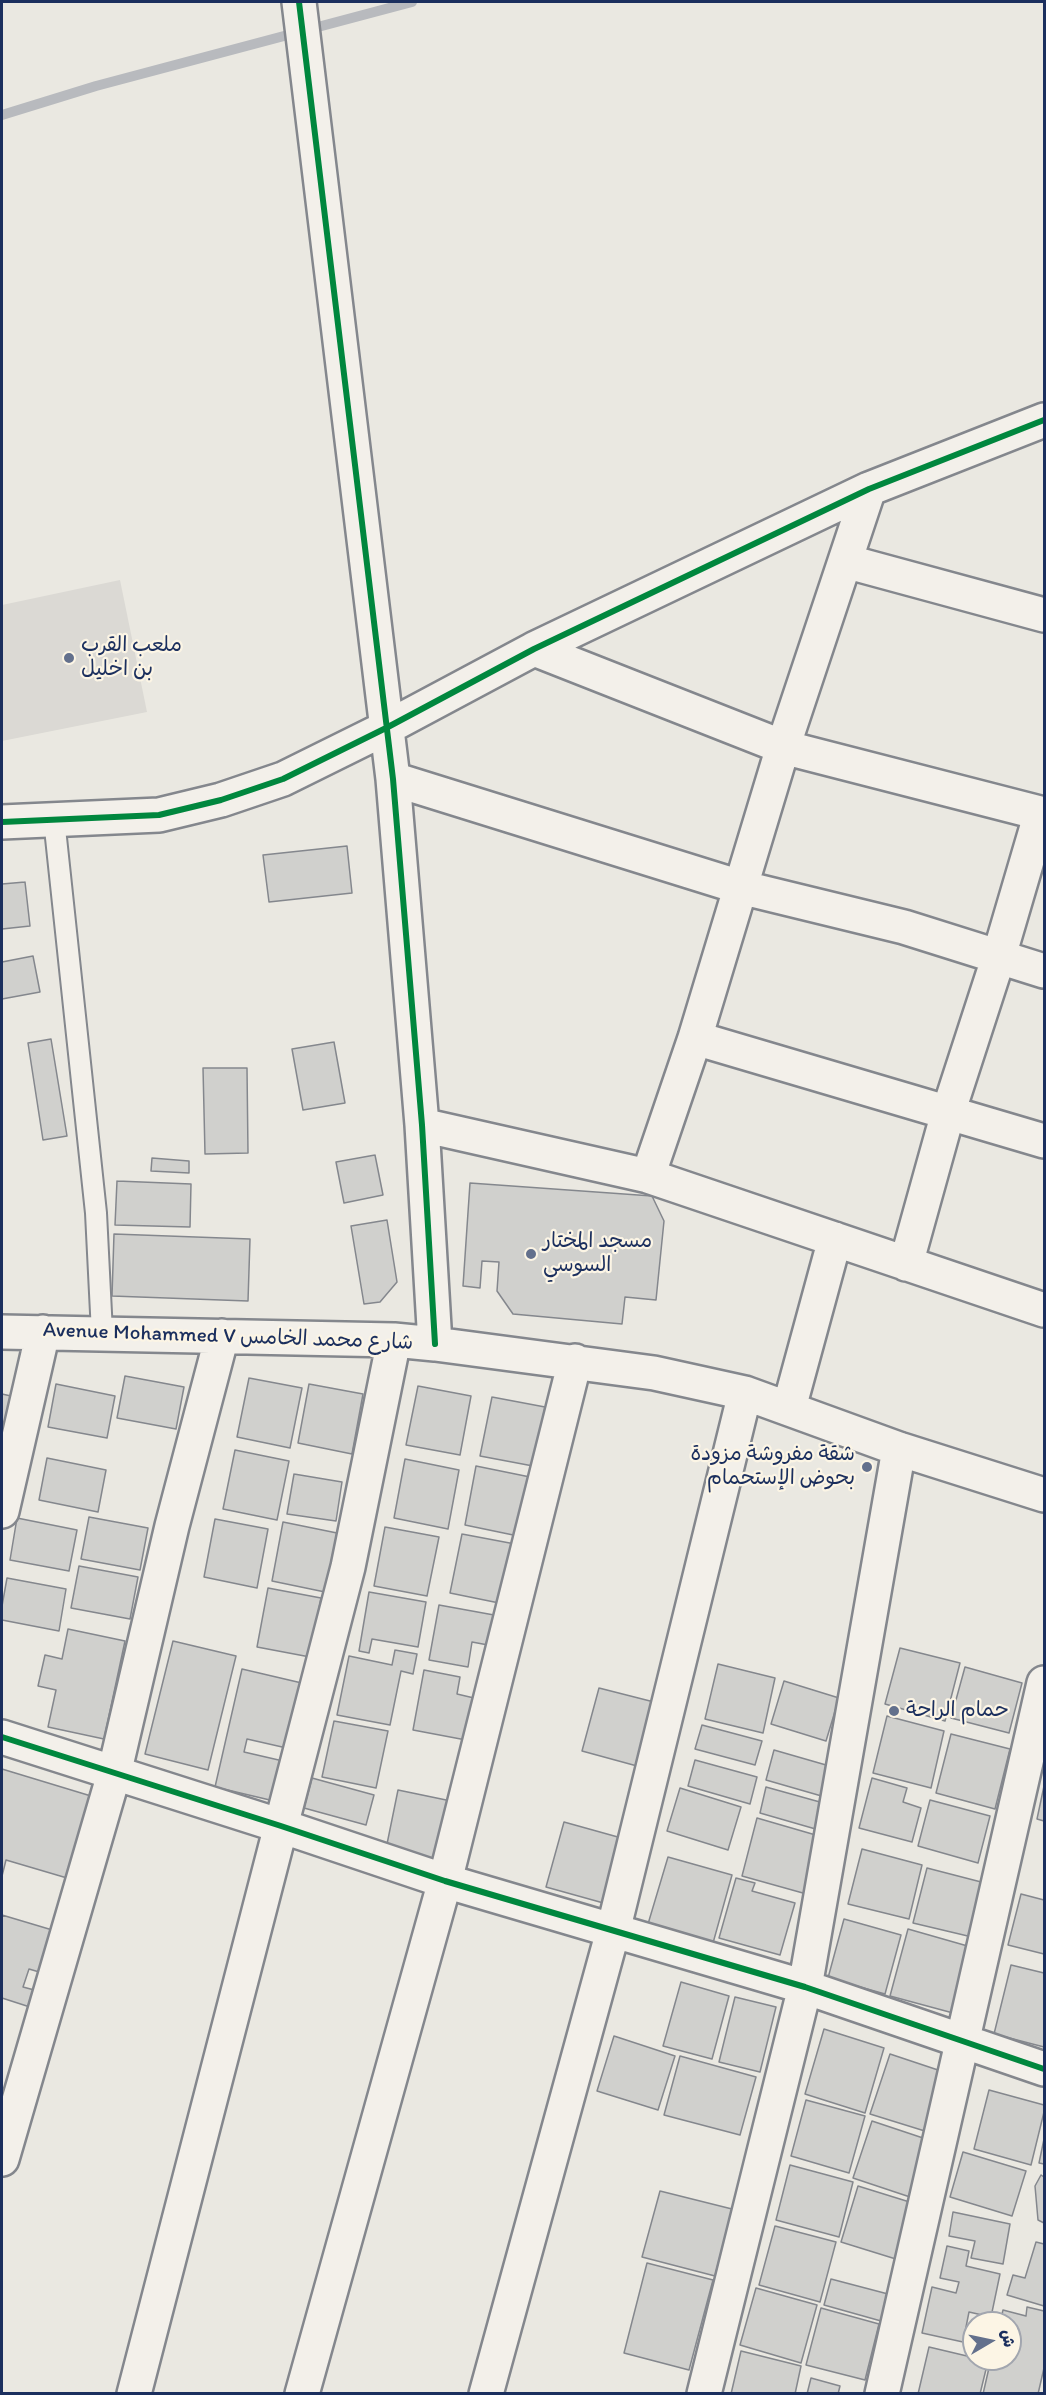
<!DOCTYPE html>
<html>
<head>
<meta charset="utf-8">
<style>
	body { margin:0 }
	#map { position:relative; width:1046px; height:2395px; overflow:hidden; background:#eae8e1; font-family:Itim,"Playpen Sans Arabic",sans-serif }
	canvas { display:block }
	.frame { position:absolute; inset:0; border:3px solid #1b2f5e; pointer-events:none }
	.north { position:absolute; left:962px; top:2311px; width:60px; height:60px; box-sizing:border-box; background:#fcf5e5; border:2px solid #a2a6af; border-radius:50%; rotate:81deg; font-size:16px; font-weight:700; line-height:24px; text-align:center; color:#1b2f5e }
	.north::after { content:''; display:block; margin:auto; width:21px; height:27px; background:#63708c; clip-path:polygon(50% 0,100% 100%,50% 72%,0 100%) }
</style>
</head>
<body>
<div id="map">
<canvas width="1046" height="2395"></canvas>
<div class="frame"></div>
<div class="north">ش</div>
</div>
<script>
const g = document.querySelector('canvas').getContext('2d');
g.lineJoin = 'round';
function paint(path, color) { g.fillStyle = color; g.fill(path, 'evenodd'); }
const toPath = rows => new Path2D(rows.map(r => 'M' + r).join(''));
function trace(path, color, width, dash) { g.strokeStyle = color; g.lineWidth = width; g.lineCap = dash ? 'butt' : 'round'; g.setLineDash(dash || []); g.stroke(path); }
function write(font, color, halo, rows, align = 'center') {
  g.font = font + ' Itim,"Playpen Sans Arabic",sans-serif'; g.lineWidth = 4.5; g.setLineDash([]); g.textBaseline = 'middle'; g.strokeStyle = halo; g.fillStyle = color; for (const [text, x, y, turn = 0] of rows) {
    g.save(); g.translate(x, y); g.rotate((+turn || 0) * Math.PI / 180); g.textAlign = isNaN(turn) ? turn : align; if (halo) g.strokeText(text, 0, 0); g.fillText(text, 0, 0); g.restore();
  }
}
paint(toPath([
	[120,580,147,712,2,741,2,605]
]), '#dbd9d4');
trace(toPath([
	[2,115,96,86,412,2]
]), '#b8babe', 10);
const building = toPath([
	[347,846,352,893,269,902,263,855,347,846],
	[25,882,30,926,2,929,2,884,25,882],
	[33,956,40,992,2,999,2,962,33,956],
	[51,1039,67,1136,43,1140,28,1043,51,1039],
	[334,1042,345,1103,303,1110,292,1049,334,1042],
	[203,1068,247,1068,248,1153,205,1154,203,1068],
	[375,1155,383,1195,344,1203,336,1162,375,1155],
	[152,1158,189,1161,189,1173,151,1171,152,1158],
	[117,1181,191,1184,190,1227,115,1225,117,1181],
	[470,1183,652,1196,664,1221,656,1300,625,1297,622,1324,513,1314,497,1291,499,1262,482,1261,480,1288,463,1286,470,1183],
	[387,1220,397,1282,380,1302,364,1304,351,1226,387,1220],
	[114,1234,250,1239,248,1301,112,1296,114,1234],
	[125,1376,184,1387,176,1429,117,1418,125,1376],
	[249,1378,302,1388,290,1448,237,1437,249,1378],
	[56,1384,115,1396,107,1438,48,1427,56,1384],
	[309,1384,363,1394,352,1454,298,1443,309,1384],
	[418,1386,471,1396,460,1455,406,1445,418,1386],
	[2,1394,11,1396,4,1438,2,1437,2,1394],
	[492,1397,545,1407,533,1466,480,1456,492,1397],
	[235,1450,289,1461,277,1520,223,1509,235,1450],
	[47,1458,106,1470,98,1512,39,1500,47,1458],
	[405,1459,459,1470,448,1529,394,1518,405,1459],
	[476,1466,530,1477,518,1536,465,1525,476,1466],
	[294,1474,342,1482,336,1521,287,1514,294,1474],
	[89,1517,148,1528,140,1570,81,1559,89,1517],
	[17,1518,77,1530,69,1571,10,1560,17,1518],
	[215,1519,268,1529,257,1588,204,1577,215,1519],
	[283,1522,337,1533,325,1592,272,1581,283,1522],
	[385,1527,439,1537,427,1596,374,1586,385,1527],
	[462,1534,515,1544,504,1604,450,1593,462,1534],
	[79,1566,138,1577,130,1619,71,1608,79,1566],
	[7,1578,66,1589,59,1631,2,1620,2,1606,7,1578],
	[268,1588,321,1598,310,1657,257,1647,268,1588],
	[369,1592,426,1602,418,1647,372,1639,369,1653,359,1651,369,1592],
	[439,1605,494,1615,488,1645,472,1642,468,1667,429,1660,439,1605],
	[68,1629,125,1641,104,1739,48,1727,56,1690,38,1686,45,1655,62,1659,68,1629],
	[173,1641,236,1656,208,1770,145,1754,173,1641],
	[900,1648,960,1663,945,1721,885,1704,900,1648],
	[395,1650,417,1654,413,1674,401,1671,390,1725,337,1715,349,1656,392,1665,395,1650],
	[718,1664,775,1678,763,1733,705,1719,718,1664],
	[965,1667,1022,1683,1009,1733,951,1718,965,1667],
	[242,1669,306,1684,291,1749,247,1739,244,1752,283,1761,274,1801,215,1787,242,1669],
	[424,1670,460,1677,457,1694,474,1698,466,1740,413,1730,424,1670],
	[784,1681,839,1698,826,1741,771,1724,784,1681],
	[599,1688,654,1702,637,1766,582,1751,599,1688],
	[887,1716,944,1731,931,1788,873,1773,887,1716],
	[334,1721,388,1731,376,1788,322,1777,334,1721],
	[702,1725,762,1741,755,1765,695,1749,702,1725],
	[951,1734,1010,1749,995,1809,936,1793,951,1734],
	[774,1750,833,1767,825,1797,766,1780,774,1750],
	[695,1760,757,1777,750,1804,688,1786,695,1760],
	[2,1769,91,1796,67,1878,6,1860,2,1876,2,1769],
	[312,1778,374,1795,366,1825,304,1808,312,1778],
	[872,1778,907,1788,903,1802,921,1808,912,1842,859,1828,872,1778],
	[1044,1786,1044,1821,1037,1819,1044,1786],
	[766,1787,827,1804,819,1830,760,1813,766,1787],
	[680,1788,741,1807,728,1850,667,1831,680,1788],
	[398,1790,451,1801,439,1860,386,1849,398,1790],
	[930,1800,990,1816,978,1863,918,1846,930,1800],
	[757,1818,826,1838,810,1895,742,1876,757,1818],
	[564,1822,625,1839,607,1904,546,1887,564,1822],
	[862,1849,922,1865,909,1919,848,1904,862,1849],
	[668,1857,732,1875,713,1943,648,1924,668,1857],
	[927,1868,985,1883,972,1937,913,1923,927,1868],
	[736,1878,755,1883,752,1891,795,1903,780,1955,719,1938,736,1878],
	[1021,1894,1044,1900,1044,1954,1008,1945,1021,1894],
	[2,1915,59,1932,46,1974,29,1969,23,1987,38,1991,33,2008,2,1998,2,1915],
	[844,1919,901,1935,885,1994,828,1978,844,1919],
	[908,1929,971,1947,953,2013,890,1996,908,1929],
	[1011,1965,1044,1973,1044,2047,994,2034,1011,1965],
	[681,1982,729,1996,712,2059,663,2046,681,1982],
	[735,1997,776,2007,760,2072,719,2062,735,1997],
	[824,2029,884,2048,865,2113,805,2094,824,2029],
	[614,2036,675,2056,658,2110,597,2091,614,2036],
	[890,2054,947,2073,928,2132,870,2114,890,2054],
	[680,2056,756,2077,740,2135,664,2115,680,2056],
	[989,2090,1044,2105,1044,2112,1031,2165,974,2149,989,2090],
	[806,2100,865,2116,849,2173,791,2156,806,2100],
	[872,2121,935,2142,916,2199,853,2178,872,2121],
	[1044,2139,1044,2164,1039,2163,1044,2139],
	[963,2152,1026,2171,1012,2216,950,2197,963,2152],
	[790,2165,853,2182,839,2237,776,2220,790,2165],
	[1041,2175,1044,2177,1044,2223,1038,2220,1035,2186,1041,2175],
	[858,2186,916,2204,899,2260,841,2242,858,2186],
	[660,2191,732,2209,715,2276,642,2257,660,2191],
	[953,2212,1010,2224,1003,2264,971,2258,975,2241,949,2236,953,2212],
	[775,2226,836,2242,820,2302,759,2285,775,2226],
	[1036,2242,1044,2244,1044,2306,1007,2295,1013,2275,1025,2278,1036,2242],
	[947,2246,969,2251,966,2266,1000,2274,991,2317,969,2312,963,2342,922,2333,932,2287,956,2293,959,2282,940,2278,947,2246],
	[647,2263,713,2280,689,2370,624,2353,647,2263],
	[831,2279,888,2294,881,2321,824,2305,831,2279],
	[756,2288,817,2305,801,2363,740,2345,756,2288],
	[1027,2307,1044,2311,1044,2368,1038,2394,983,2394,991,2359,1010,2359,1010,2323,1000,2323,1003,2310,1026,2316,1027,2307],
	[821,2308,879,2324,865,2380,806,2365,821,2308],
	[974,2329,974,2350,970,2349,974,2329],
	[929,2347,988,2361,980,2394,918,2394,929,2347],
	[741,2351,801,2366,795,2394,731,2394,741,2351],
	[811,2378,840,2386,838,2394,807,2394,811,2378]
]);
paint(building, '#d0d0cd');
trace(building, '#84878d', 1.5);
const service = toPath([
	[54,819,96,1213,102,1333]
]);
const minor = toPath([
	[299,2,393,779,422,1125,435,1344],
	[845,561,1044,615],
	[534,649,783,747,1044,814],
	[393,779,740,887,904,927,1044,971],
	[2,822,159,815,221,800,283,779,388,727,534,649,869,489,1044,420],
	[695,1038,1044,1141],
	[422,1125,648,1176,1044,1310],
	[648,1176,695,1038,783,747,869,489],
	[906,1264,948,1113,999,956,1041,813],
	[2,1332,394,1340,435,1344,654,1373,745,1393,899,1449,1044,1495],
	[789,1408,835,1239],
	[2,1511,43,1332],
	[2,1737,281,1826,445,1881,805,1987,1044,2069],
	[2,2159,114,1774,172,1526,222,1336],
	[134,2394,348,1567,394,1340],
	[302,2394,445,1881,575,1361],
	[486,2394,613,1931,745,1393],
	[704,2394,805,1987,899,1449],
	[882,2394,1044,1683]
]);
trace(service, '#84878d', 24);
trace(minor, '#84878d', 38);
trace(service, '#f3f0ea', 20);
trace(minor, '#f3f0ea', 33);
trace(toPath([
	[299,2,393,779,422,1125,435,1344],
	[2,822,159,815,221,800,283,779,388,727,534,649,869,489,1044,420],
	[2,1737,281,1826,445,1881,805,1987,1044,2069]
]), '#00873e', 6);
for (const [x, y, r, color] of [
	[69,658,6,"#63708c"],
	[531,1254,6,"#63708c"],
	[867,1467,6,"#63708c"],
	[894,1711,6,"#63708c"]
]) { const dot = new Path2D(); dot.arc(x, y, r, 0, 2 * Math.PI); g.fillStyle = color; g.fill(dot); trace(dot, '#fcf5e5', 2); }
write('21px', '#1b2f5e', '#fcf5e5', [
	["ملعب القرب",81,646],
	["بن اخليل",81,670],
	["مسجد المختار",543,1242],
	["السوسي",543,1266],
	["شقة مفروشة مزودة",855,1455,"right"],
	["بحوض الإستحمام",855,1479,"right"],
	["حمام الراحة",906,1711]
], 'left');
write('21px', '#1b2f5e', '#fcf5e5', [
	["Avenue Mohammed V شارع محمد الخامس",228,1337,2]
]);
</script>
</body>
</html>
